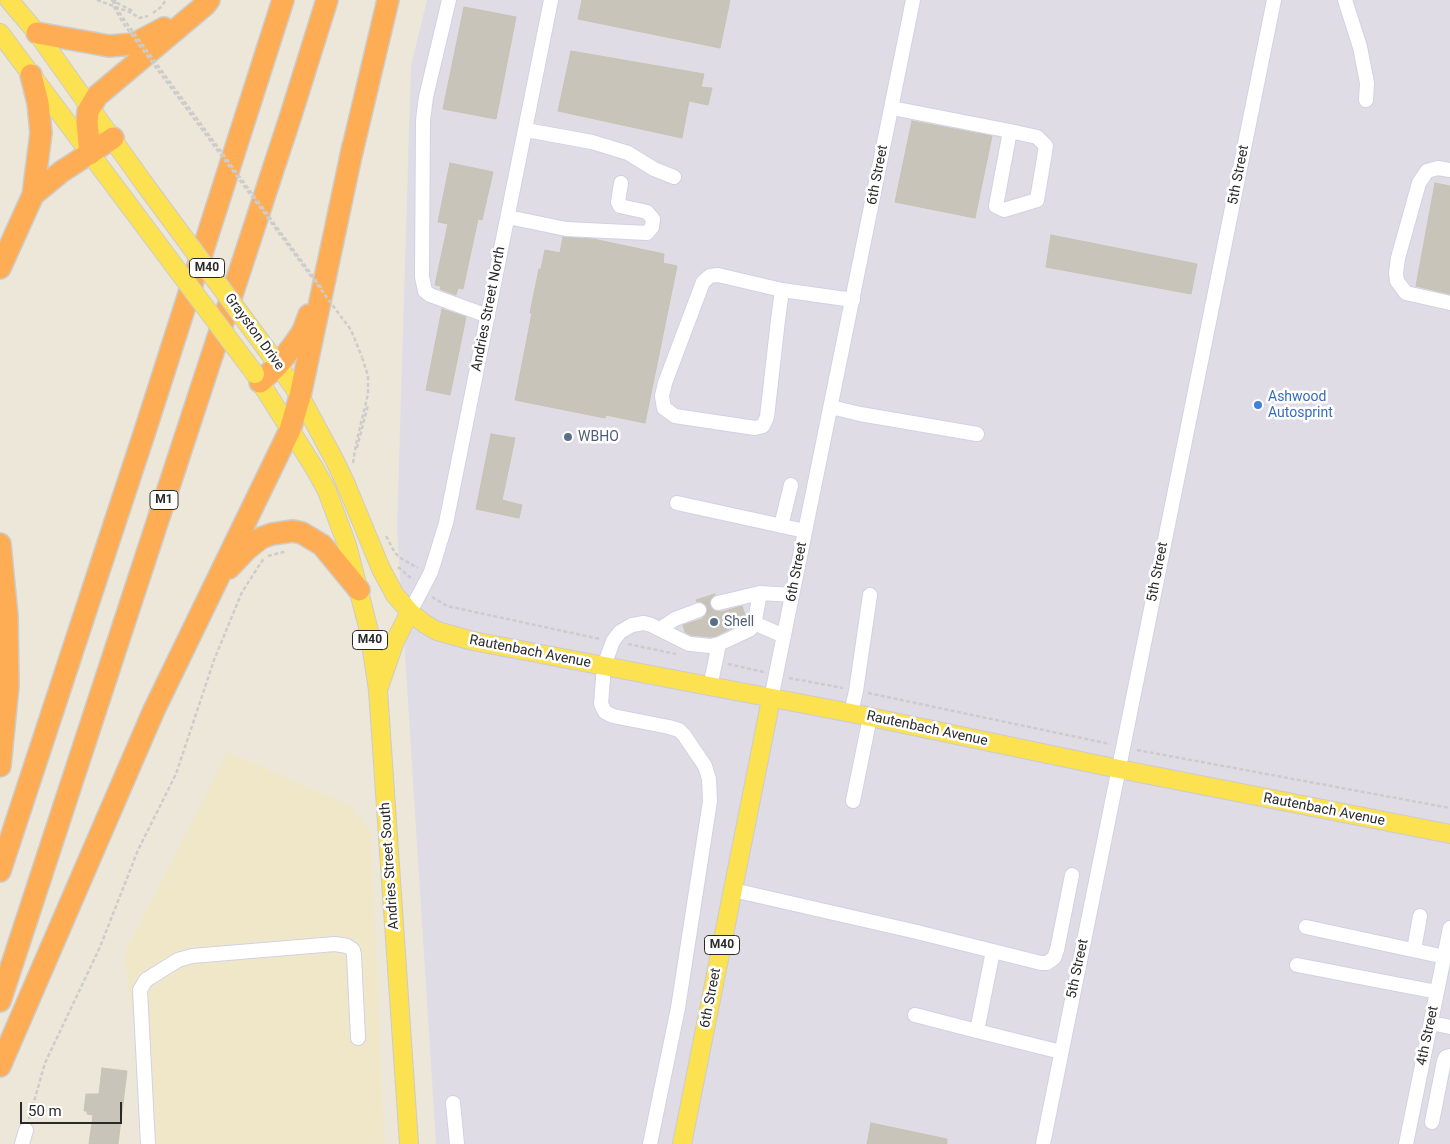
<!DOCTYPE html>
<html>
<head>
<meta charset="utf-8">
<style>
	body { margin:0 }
	#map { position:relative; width:1450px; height:1144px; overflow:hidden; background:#ede7da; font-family:Roboto,sans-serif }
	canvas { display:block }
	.scale { position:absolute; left:20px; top:1102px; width:102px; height:22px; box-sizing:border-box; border:2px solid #2a2a2a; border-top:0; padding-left:6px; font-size:15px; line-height:18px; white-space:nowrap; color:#2a2a2a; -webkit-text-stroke:4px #fff; paint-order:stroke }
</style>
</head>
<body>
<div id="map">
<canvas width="1450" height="1144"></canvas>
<div class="scale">50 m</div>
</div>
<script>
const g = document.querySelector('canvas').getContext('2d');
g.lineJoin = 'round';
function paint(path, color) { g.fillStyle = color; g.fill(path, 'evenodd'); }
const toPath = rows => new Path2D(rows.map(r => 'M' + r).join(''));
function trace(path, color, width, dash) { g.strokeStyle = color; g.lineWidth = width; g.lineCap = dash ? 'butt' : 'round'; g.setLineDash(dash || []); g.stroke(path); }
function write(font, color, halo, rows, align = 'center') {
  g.font = font + ' Roboto,sans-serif'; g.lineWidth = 5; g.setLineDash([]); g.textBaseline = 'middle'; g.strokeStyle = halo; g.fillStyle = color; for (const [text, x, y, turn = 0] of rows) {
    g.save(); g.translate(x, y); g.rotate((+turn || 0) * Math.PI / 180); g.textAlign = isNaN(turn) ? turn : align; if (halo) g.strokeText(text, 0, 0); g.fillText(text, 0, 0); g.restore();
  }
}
paint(toPath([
	[427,0,1450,0,1450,1144,436,1144,397,528,411,66]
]), '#dfdce5');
paint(toPath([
	[228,752,351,806,371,832,384,1144,150,1144,124,953]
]), '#f0e7c8');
const building = toPath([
	[582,0,730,0,720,48,578,19,582,0],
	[464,7,516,17,496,119,443,109,464,7],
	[571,51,704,74,701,87,712,88,708,105,689,101,682,138,558,111,571,51],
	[912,121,992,136,975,218,895,202,912,121],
	[450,163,493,172,482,220,478,219,463,289,458,288,456,295,440,289,441,286,435,285,448,224,438,222,450,163],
	[1435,183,1450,186,1450,294,1416,286,1435,183],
	[1051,235,1197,264,1191,294,1046,267,1051,235],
	[563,237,593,239,664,254,663,263,677,266,645,423,606,415,605,418,515,400,532,313,530,313,539,269,541,269,545,250,560,253,563,237],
	[442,309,466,317,450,395,426,390,442,309],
	[491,434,515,438,502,500,522,505,519,518,476,509,491,434],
	[715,594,710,601,712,609,721,612,742,606,746,618,745,621,716,636,710,637,691,635,685,632,683,625,702,619,707,612,705,604,697,602,696,600,715,594],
	[102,1068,127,1071,118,1144,89,1144,93,1115,87,1114,87,1111,84,1111,86,1094,99,1094,102,1068],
	[871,1123,947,1139,947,1144,867,1144,871,1123]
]);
paint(building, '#c8c4ba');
trace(building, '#c9c3b4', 1);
trace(toPath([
	[699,610,718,603]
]), '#c6c1b7', 14, [14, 7]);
const minor = toPath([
	[449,0,426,97,423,120,422,277,425,291,430,295,488,316],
	[1345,0,1360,47,1367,83,1366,100],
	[892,108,1010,131,1037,137,1046,146,1037,200,1004,210,996,206,1010,131],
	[526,130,592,142,628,153,654,169,674,177],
	[1450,170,1438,168,1427,171,1419,183,1398,258,1396,273,1397,281,1406,293,1450,303],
	[508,217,566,229,647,233,652,227,653,219,647,212,620,206,618,202,621,183],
	[782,290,718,275,710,276,703,282,665,383,662,396,664,408,675,416,755,428,763,426,767,417,778,320,782,290,853,300],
	[831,407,860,414,977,434],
	[677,503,805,531],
	[781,526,791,485],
	[718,603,760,593,792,595],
	[410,612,431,572,446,523,551,0],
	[754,623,784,636],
	[660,629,675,619,699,610],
	[691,644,710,646,719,644,749,630,753,626,755,620,760,593],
	[710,687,719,644],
	[771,699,913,0],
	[851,713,856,691,870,595],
	[853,801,870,717],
	[733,890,917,932,1041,963,1047,963,1054,958,1057,950,1072,875],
	[1306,927,1445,957],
	[1414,950,1420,916],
	[993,951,977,1031,1061,1052],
	[1297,965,1437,992],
	[915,1015,977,1031],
	[1431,1023,1450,1027],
	[453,1103,457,1144],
	[1432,1122,1444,1061,1446,1057,1450,1056],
	[22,1144,26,1130],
	[148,1144,140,990,146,980,178,960,192,956,335,944,347,946,353,950,354,955,358,1038],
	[650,1144,678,1008,710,801,709,779,705,766,684,735,679,730,669,727,613,716,605,712,601,704,604,666,613,641,620,632,632,625,644,623,651,625,689,644],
	[1043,1144,1274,0],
	[1406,1144,1450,928]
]);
const major = toPath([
	[9,0,37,33,143,182],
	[0,33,122,196],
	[270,354,300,396,335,461,345,482,381,569,395,595,410,612,425,624,437,631,473,641,851,713,1119,769,1450,834],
	[255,374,315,469,327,491,347,545,369,631,378,690,409,1144],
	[379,687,395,641,410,612],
	[682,1144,771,699]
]);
const highway = toPath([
	[37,33,109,46,134,44,164,28],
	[90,154,87,122,88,111,97,96,205,5,209,0],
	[350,160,388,0],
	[33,195,61,172,113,138],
	[0,268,33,195,41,133,38,103,31,75],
	[260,382,278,365,295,343,303,331,309,315],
	[0,544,7,616,8,686,0,766],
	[229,568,246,550,261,538,272,534,293,531,302,533,322,545,359,590],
	[0,871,145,431,283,0],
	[0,1001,291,115,327,0],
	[0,1066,154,710,290,430,300,396,353,146]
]);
trace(minor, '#d0d2e4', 16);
trace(major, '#ccc', 20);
trace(highway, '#ccc', 24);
trace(toPath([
	[97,0,132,13,139,18,148,16],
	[111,0,133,11],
	[153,13,161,7,166,0],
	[357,448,368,405],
	[353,463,356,444,368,394,368,376,362,357],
	[386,536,395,553,402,559,418,568],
	[268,556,287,551],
	[398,567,413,580],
	[432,597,447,606,600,639],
	[628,644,676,654],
	[728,664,764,672],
	[789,678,843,688],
	[868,693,1110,744],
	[1137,750,1450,808],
	[29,1119,45,1063,100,947,138,850,176,774,214,660,242,592,264,558]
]), '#ccc', 2.5, [4, 2.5]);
trace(minor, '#fff', 14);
trace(major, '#fce251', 18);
trace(highway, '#ffad54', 21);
const majorBridge = toPath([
	[143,182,270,354],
	[122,196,255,374]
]);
trace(majorBridge, '#ccc', 20, []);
trace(toPath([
	[113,0,114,7,123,23,351,330,362,357],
	[115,0,116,7,125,21,323,290]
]), '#ccc', 2.5, [4, 2.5]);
trace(majorBridge, '#fce251', 18);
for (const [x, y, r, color] of [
	[1258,405,5,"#3f7fe0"],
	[568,437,5,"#5c6f8a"],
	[714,622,5,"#5c6f8a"]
]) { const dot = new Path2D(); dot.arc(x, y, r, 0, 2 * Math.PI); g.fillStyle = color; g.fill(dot); trace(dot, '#fff', 2); }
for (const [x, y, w] of [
	[207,268,35],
	[164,500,28],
	[370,640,35],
	[722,945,35]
]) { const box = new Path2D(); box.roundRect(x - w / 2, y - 9.5, w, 19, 4); g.fillStyle = '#fff'; g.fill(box); trace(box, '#2a2a2a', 1); }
write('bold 12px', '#2a2a2a', null, [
	["M40",207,268],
	["M1",164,500],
	["M40",370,640],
	["M40",722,945]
]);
write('14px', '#2a2a2a', '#fff', [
	["6th Street",878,175,-79],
	["5th Street",1239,175,-79],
	["Andries Street North",489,309,-79],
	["Grayston Drive",254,332,54],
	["6th Street",797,572,-79],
	["5th Street",1158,572,-79],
	["Rautenbach Avenue",530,652,11],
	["Rautenbach Avenue",927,729,12],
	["Rautenbach Avenue",1324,810,11],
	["Andries Street South",390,866,-94],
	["5th Street",1078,969,-78],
	["6th Street",711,998,-79],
	["4th Street",1428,1036,-78]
]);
write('14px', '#366cbe', '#fff', [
	["Ashwood",1268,397],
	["Autosprint",1268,413]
], 'left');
write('14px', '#4e5e75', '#fff', [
	["WBHO",578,437],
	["Shell",724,622]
], 'left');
</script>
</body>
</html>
